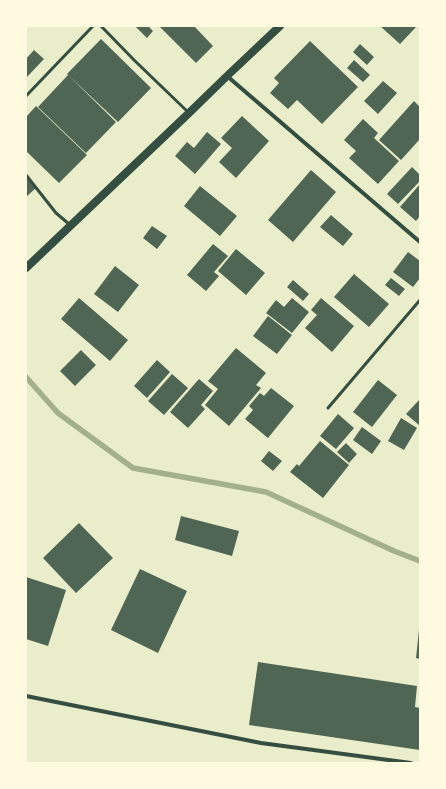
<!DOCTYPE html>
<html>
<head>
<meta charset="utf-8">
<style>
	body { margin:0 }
	#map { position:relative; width:446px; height:789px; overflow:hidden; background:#e9edc9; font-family:"Noto Serif",serif }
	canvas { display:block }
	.frame { position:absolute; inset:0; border:27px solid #fefae0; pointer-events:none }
</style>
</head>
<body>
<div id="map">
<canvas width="446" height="789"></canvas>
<div class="frame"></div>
</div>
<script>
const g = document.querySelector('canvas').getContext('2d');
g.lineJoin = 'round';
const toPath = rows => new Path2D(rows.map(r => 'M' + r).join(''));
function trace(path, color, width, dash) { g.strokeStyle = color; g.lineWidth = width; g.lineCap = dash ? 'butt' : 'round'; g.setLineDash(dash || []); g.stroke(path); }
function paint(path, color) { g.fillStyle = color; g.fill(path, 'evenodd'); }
trace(toPath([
	[26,377,58,413,133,468,266,492,394,551,420,561]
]), '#a3b18a', 5.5);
paint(toPath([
	[135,26,148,26,153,31,147,38],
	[159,26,194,26,213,46,196,63],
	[380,26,417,26,400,44],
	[101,39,151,88,118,122,67,74],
	[310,41,358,87,322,124,297,100,288,109,270,93,279,83,274,78],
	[360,44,374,57,367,65,353,52],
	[34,50,44,59,26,78,26,59],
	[354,60,370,75,363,82,347,68],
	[68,75,116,122,86,153,38,107],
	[383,81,397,93,378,114,364,101],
	[414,101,420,107,420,139,401,160,379,140],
	[36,106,87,155,59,183,26,151,26,117],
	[242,116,269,141,236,178,219,162,232,148,221,138],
	[363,119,378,133,374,138,399,161,378,184,349,158,356,151,344,140],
	[207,132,221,144,195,174,175,156,187,142,194,148],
	[412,167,420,175,420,181,398,204,387,194],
	[311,170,336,192,293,242,268,220],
	[26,177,36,188,26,197],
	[420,184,420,216,416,221,400,207],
	[200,186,237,216,220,236,184,206],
	[331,215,353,234,343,246,320,227],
	[152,226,167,236,157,249,143,238],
	[213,244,228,256,214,272,219,276,206,291,187,275],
	[236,249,265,273,246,295,218,271],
	[408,252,420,261,420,278,413,287,393,272],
	[115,266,139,285,118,312,94,294],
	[354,274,389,304,369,327,334,297],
	[391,278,405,289,399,296,385,285],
	[293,280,309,294,303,301,287,287],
	[79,298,128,340,110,361,61,319],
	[292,298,309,312,292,333,266,313,276,300,284,307],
	[321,298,354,326,332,352,305,328,317,315,311,310],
	[268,316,292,335,277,354,253,336],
	[236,348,266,373,256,385,261,388,229,426,205,405,218,389,208,381],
	[81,350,96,365,75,386,60,371],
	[157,360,170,372,147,398,134,386],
	[172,374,188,388,164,415,148,401],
	[199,379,213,391,201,405,205,409,188,428,170,412],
	[378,380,397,395,372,427,353,412],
	[271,388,294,406,268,438,245,419,253,410,249,406,260,393,264,396],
	[420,399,420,423,419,425,406,414],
	[338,414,354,428,336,449,320,436],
	[401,418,417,428,404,450,388,441],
	[362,427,381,441,372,454,353,440],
	[320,441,349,465,323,498,290,472,297,464,299,466],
	[346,443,357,454,349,463,337,452],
	[269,451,282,461,273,471,261,461],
	[181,516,239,531,232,556,175,540],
	[79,523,113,558,76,593,43,558],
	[140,569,187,591,158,653,111,630],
	[26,577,66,590,48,646,26,639],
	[419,630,420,630,420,659,416,658],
	[258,662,417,686,415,707,420,708,420,750,249,725]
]), '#4f6655');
trace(toPath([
	[101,26,134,60,188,112],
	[26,96,93,26],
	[26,175,56,213,69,224],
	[328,408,420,300]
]), '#344e41', 3);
trace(toPath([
	[227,76,420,242],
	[26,696,261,743,411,763]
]), '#344e41', 4);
trace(toPath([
	[26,268,189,113,227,76,280,26]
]), '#344e41', 8);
</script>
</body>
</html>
